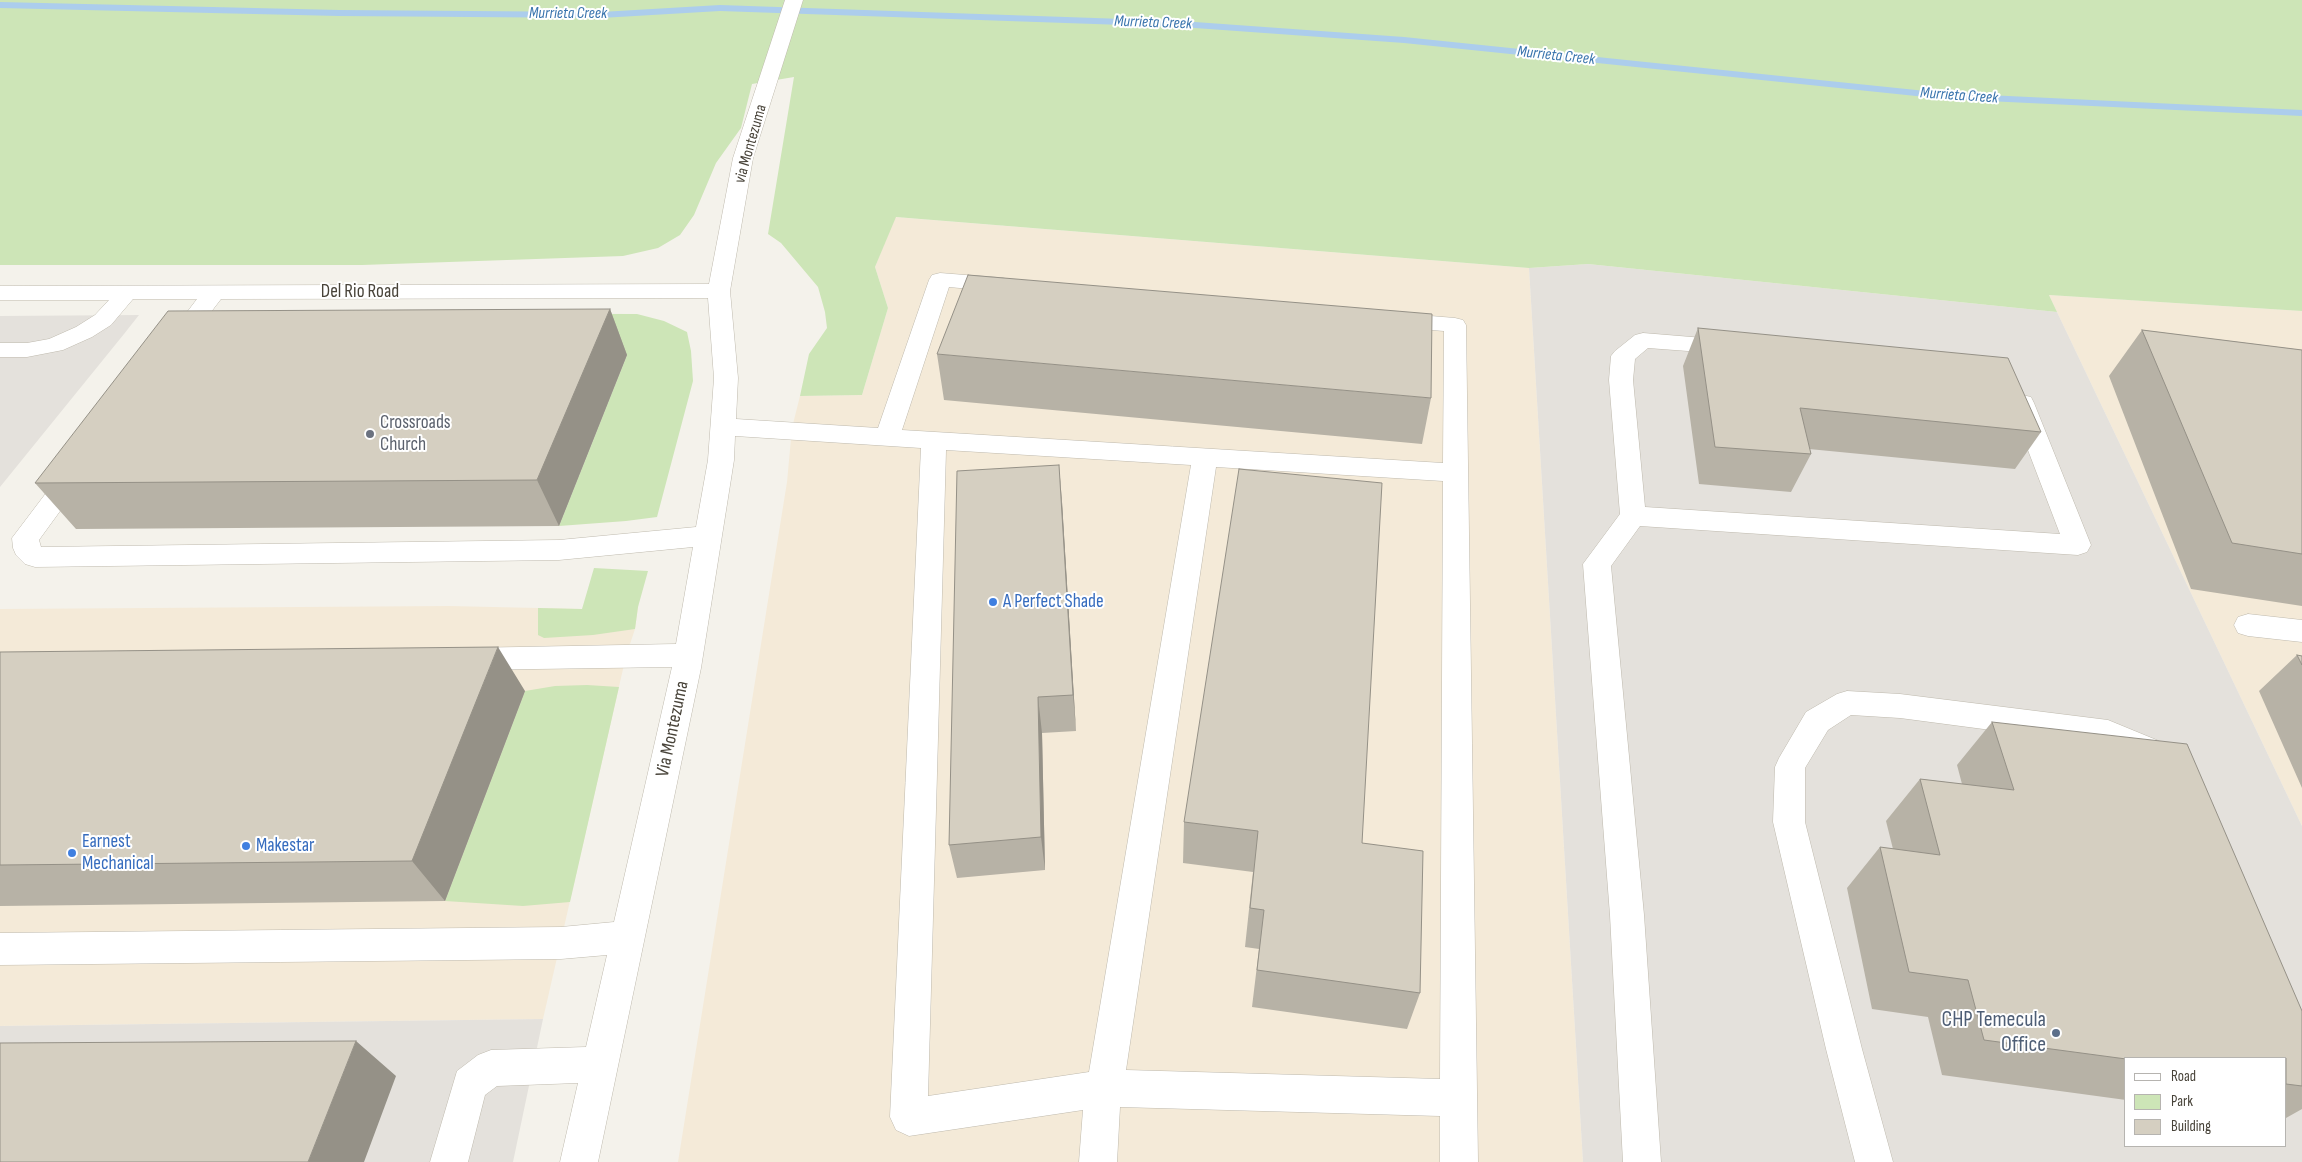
<!DOCTYPE html>
<html>
<head>
<meta charset="utf-8">
<style>
	body { margin:0 }
	#map { position:relative; width:2302px; height:1162px; overflow:hidden; background:#f4f2eb; font-family:"Sofia Sans Condensed",sans-serif }
	canvas { display:block }
	.legend { position:absolute; left:2124px; top:1057px; width:162px; height:90px; box-sizing:border-box; background:#fff; border:1px solid #b6b4b0; margin:0; padding:6px 9px; list-style:none; font-size:15px; color:#484339 }
	.legend li { display:flex; align-items:center; gap:10px; height:25px }
	.legend b { width:25px; border:1px solid #b6b4b0 }
</style>
</head>
<body>
<div id="map">
<canvas width="2302" height="1162"></canvas>
<ul class="legend">
<li><b style="height:6px;background:#fff"></b>Road</li>
<li><b style="height:14px;background:#cde5b7"></b>Park</li>
<li><b style="height:14px;background:#d5cfc1"></b>Building</li>
</ul>
</div>
<script>
const g = document.querySelector('canvas').getContext('2d');
g.lineJoin = 'round';
function paint(path, color) { g.fillStyle = color; g.fill(path, 'evenodd'); }
const toPath = rows => new Path2D(rows.map(r => 'M' + r).join(''));
function trace(path, color, width, dash) { g.strokeStyle = color; g.lineWidth = width; g.lineCap = dash ? 'butt' : 'round'; g.setLineDash(dash || []); g.stroke(path); }
function write(font, color, halo, rows, align = 'center') {
  g.font = font + ' "Sofia Sans Condensed",sans-serif'; g.lineWidth = 4; g.setLineDash([]); g.textBaseline = 'middle'; g.strokeStyle = halo; g.fillStyle = color; for (const [text, x, y, turn = 0] of rows) {
    g.save(); g.translate(x, y); g.rotate((+turn || 0) * Math.PI / 180); g.textAlign = isNaN(turn) ? turn : align; if (halo) g.strokeText(text, 0, 0); g.fillText(text, 0, 0); g.restore();
  }
}
paint(toPath([
	[895,217,1529,268,1583,1162,678,1162,787,482,792,428,800,396,862,395,888,308,875,267],
	[2049,295,2302,311,2302,826,2057,312],
	[449,606,582,609,638,607,635,629,626,656,543,1019,0,1026,0,609]
]), '#f4ead8');
paint(toPath([
	[1588,264,2057,312,2302,826,2302,1162,1583,1162,1529,268],
	[2126,1058,2286,1058,2286,1146,2126,1146],
	[139,315,124,334,0,487,0,316],
	[543,1019,513,1162,0,1162,0,1026]
]), '#e4e1dc');
paint(toPath([
	[0,0,2302,0,2302,311,2049,295,2057,312,1588,264,1529,268,896,217,875,267,888,308,862,395,800,396,809,354,827,328,825,312,818,287,781,243,768,234,794,77,752,84,741,128,716,163,694,215,680,235,658,248,623,256,362,265,0,265],
	[233,313,637,314,664,321,687,332,691,351,693,381,657,517,626,521,559,526,627,355],
	[594,568,648,571,638,607,635,629,593,635,544,638,538,635,538,608,582,609],
	[587,685,619,687,570,902,523,906,445,901,525,691,555,686]
]), '#cde5b7');
paint(toPath([
	[0,2,339,10,601,12,720,5,1181,21,1404,37,1945,93,2302,110,2302,116,1945,99,1404,43,1181,27,720,11,601,18,339,16,0,8,0,2]
]), '#accdec');
const minor = toPath([
	[785,0,803,0,753,158,730,291,738,378,736,419,878,428,929,280,932,275,940,273,1003,278,1011,280,1014,285,1011,290,1003,292,949,287,902,430,1443,463,1444,331,1394,327,1386,325,1383,320,1386,315,1394,313,1455,318,1463,320,1466,325,1478,1162,1440,1162,1440,1116,1120,1107,1117,1162,1079,1162,1083,1110,909,1136,896,1130,890,1117,921,448,735,436,734,460,701,668,598,1162,560,1162,578,1083,497,1086,485,1095,468,1162,430,1162,457,1071,478,1055,491,1050,586,1047,607,955,561,959,0,965,0,933,561,927,614,922,672,667,467,670,457,667,453,659,457,651,467,648,676,644,693,547,559,560,35,567,25,564,16,555,13,548,12,538,65,468,74,465,83,468,87,474,39,540,41,547,559,540,696,527,708,460,714,378,708,298,221,299,185,346,177,348,169,346,165,341,197,299,133,299,111,325,92,337,63,350,27,357,0,357,0,343,27,343,49,339,76,327,95,315,109,300,0,300,0,286,709,284,733,158,785,0],
	[946,450,1191,465,1089,1072,928,1096,946,450],
	[1216,467,1443,481,1440,1079,1126,1070,1216,467],
	[1643,333,1728,340,1736,342,1740,347,1736,352,1728,354,1648,348,1635,359,1633,380,1645,507,2060,534,2010,403,2013,397,2022,395,2031,397,2034,403,2091,545,2087,552,2078,555,1640,526,1611,566,1644,915,1661,1162,1623,1162,1610,915,1583,564,1620,514,1609,380,1611,356,1615,351,1635,335,1643,333],
	[2248,614,2302,620,2302,642,2248,636,2238,633,2234,625,2238,617,2248,614],
	[1847,691,1900,694,2108,720,2159,741,2163,750,2159,759,2148,763,2105,745,1900,718,1851,715,1828,730,1805,768,1805,822,1862,1049,1893,1162,1855,1162,1826,1049,1773,822,1775,767,1779,758,1806,712,1837,694,1847,691]
]);
trace(minor, '#bfbaae', 1);
paint(minor, '#fff');
paint(toPath([
	[610,309,627,355,559,526,76,529,35,483],
	[1698,328,2041,432,2015,469,1809,449,1811,454,1791,492,1699,484,1683,366],
	[2142,330,2302,350,2302,606,2191,589,2109,376],
	[937,354,1431,398,1422,444,944,400],
	[1062,502,1076,731,1042,733,1045,870,957,878,949,845],
	[0,652,525,691,445,901,0,906],
	[2297,655,2302,656,2302,788,2259,691],
	[1992,722,2302,1011,2302,1109,2286,1118,2286,1058,2126,1058,2126,1100,1942,1075,1928,1017,1872,1009,1847,888,1880,847,1893,849,1886,821,1920,779,1962,784,1957,765],
	[1184,822,1362,843,1420,993,1407,1029,1252,1007,1259,949,1245,947,1253,872,1183,863]
]), '#b7b2a6');
paint(toPath([
	[610,309,627,355,559,526,537,480],
	[1059,465,1062,502,1076,731,1073,695],
	[498,647,525,691,445,901,412,861],
	[1038,697,1042,733,1045,870,1041,837],
	[356,1041,396,1076,364,1162,308,1162]
]), '#959187');
const building = toPath([
	[968,275,1432,314,1431,398,937,354,968,275],
	[610,309,537,480,35,483,168,311,610,309],
	[1698,328,2008,358,2041,432,1800,408,1811,454,1715,447,1698,328],
	[2142,330,2302,350,2302,554,2232,543,2142,330],
	[1059,465,1073,695,1038,697,1041,837,949,845,957,471,1059,465],
	[1239,469,1382,483,1362,843,1423,851,1420,993,1257,970,1264,910,1250,908,1258,831,1184,822,1239,469],
	[498,647,412,861,0,865,0,652,498,647],
	[2297,655,2302,656,2302,665,2297,655],
	[1992,722,2187,744,2302,1011,2302,1086,2286,1084,2286,1058,2126,1058,2126,1059,1984,1040,1968,980,1909,972,1880,847,1940,855,1920,779,2014,790,1992,722],
	[356,1041,308,1162,0,1162,0,1043,356,1041]
]);
paint(building, '#d5cfc1');
trace(building, '#959187', 1);
for (const [x, y, r, color] of [
	[370,434,5,"#6b7280"],
	[993,602,5,"#3f7fe0"],
	[246,846,5,"#3f7fe0"],
	[72,853,5,"#3f7fe0"],
	[2056,1033,5,"#5c6f8a"]
]) { const dot = new Path2D(); dot.arc(x, y, r, 0, 2 * Math.PI); g.fillStyle = color; g.fill(dot); trace(dot, '#fff', 2); }
write('italic 16px', '#3974ad', '#fff', [
	["Murrieta Creek",568,14],
	["Murrieta Creek",1153,23,2],
	["Murrieta Creek",1556,56,6],
	["Murrieta Creek",1959,96,4]
]);
write('16px', '#484339', '#fff', [
	["via Montezuma",751,144,-74]
]);
write('19px', '#484339', '#fff', [
	["Del Rio Road",360,292],
	["Via Montezuma",673,729,-78]
]);
write('19px', '#5b616d', '#fff', [
	["Crossroads",380,423],
	["Church",380,445]
], 'left');
write('19px', '#366cbe', '#fff', [
	["A Perfect Shade",1003,602],
	["Earnest",82,842],
	["Mechanical",82,864],
	["Makestar",256,846]
], 'left');
write('22px', '#4e5e75', '#fff', [
	["CHP Temecula",2046,1020],
	["Office",2046,1045]
], 'right');
</script>
</body>
</html>
